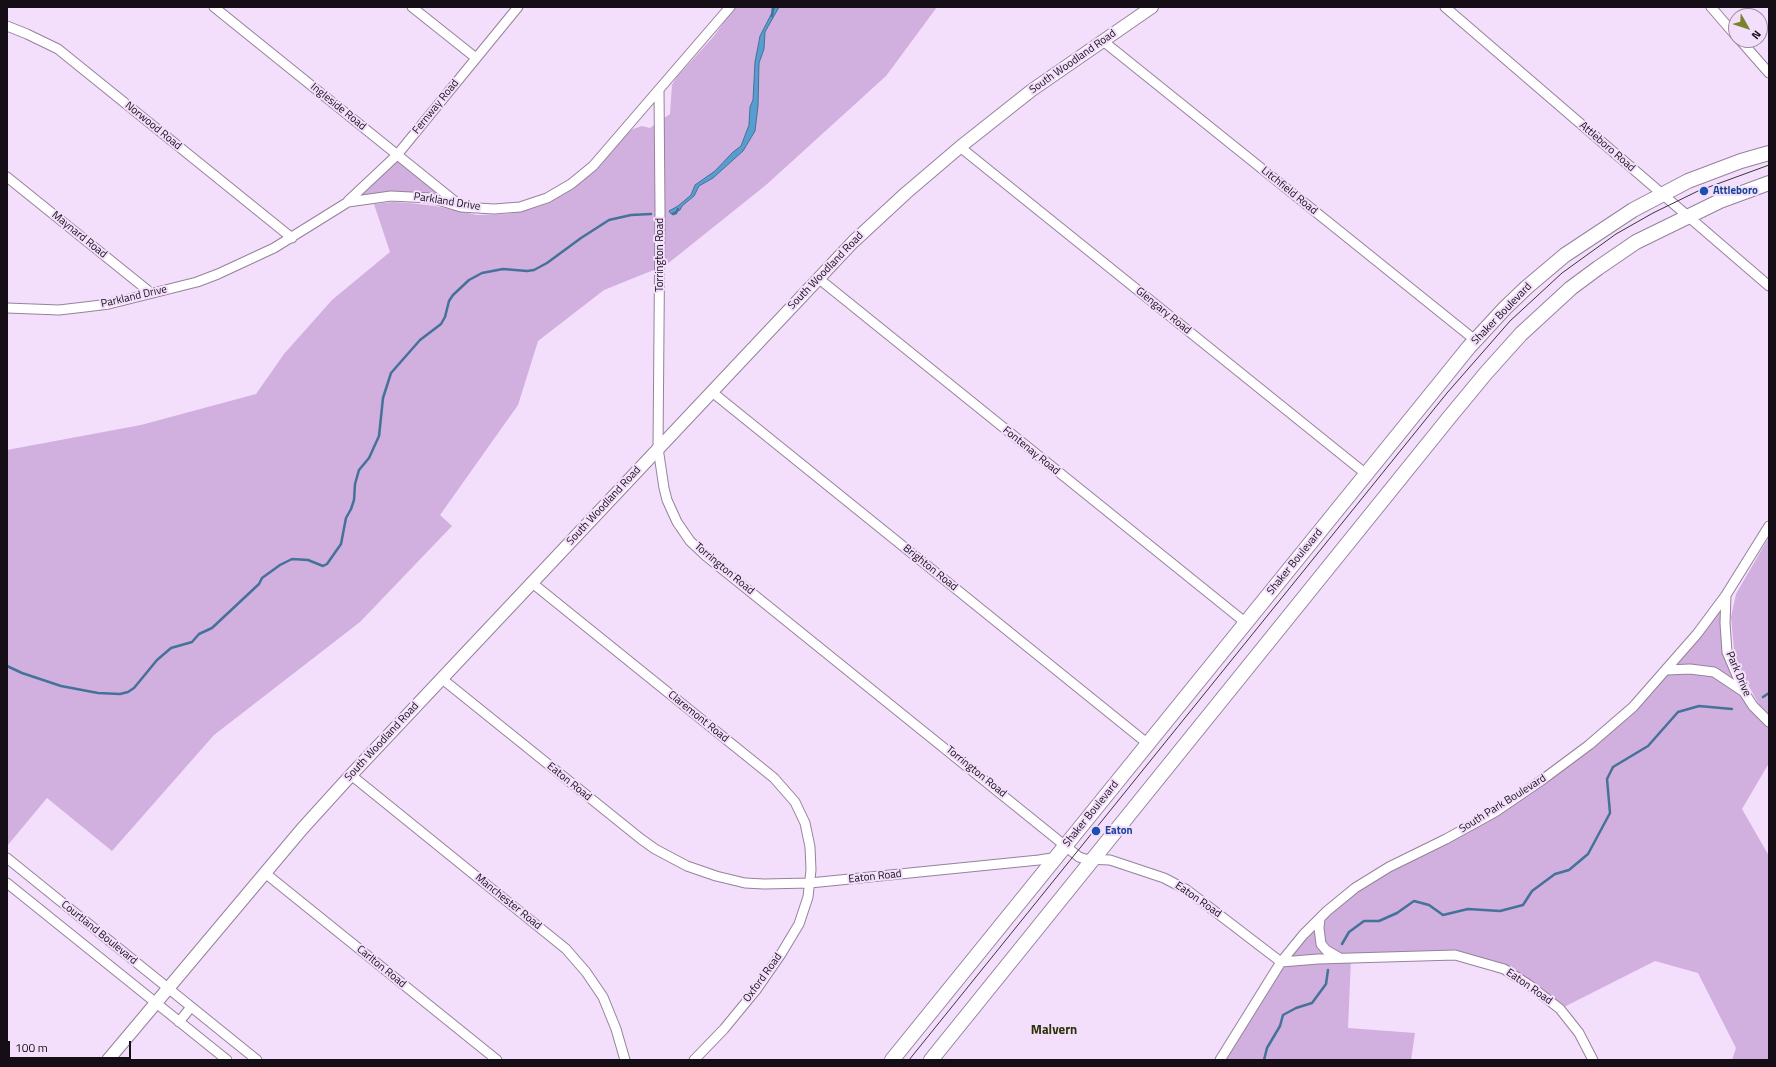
<!DOCTYPE html>
<html>
<head>
<meta charset="utf-8">
<style>
	body { margin:0 }
	#map { position:relative; width:1776px; height:1067px; overflow:hidden; background:#f3defb; font-family:"Titillium Web",sans-serif }
	canvas { display:block }
	.frame { position:absolute; inset:0; border:8px solid #150e17; pointer-events:none }
	.north { position:absolute; left:1728px; top:8px; width:40px; height:40px; box-sizing:border-box; background:#f3defb; border:1px solid #9a8ba0; border-radius:50%; rotate:129deg; font-size:11px; font-weight:700; line-height:16px; text-align:center; color:#150e17 }
	.north::after { content:''; display:block; margin:auto; width:14px; height:18px; background:#7a822d; clip-path:polygon(50% 0,100% 100%,50% 72%,0 100%) }
	.scale { position:absolute; left:8px; top:1041px; width:123px; height:18px; box-sizing:border-box; border:2px solid #150e17; border-top:0; padding-left:5px; font-size:12px; line-height:14px; white-space:nowrap; color:#150e17; -webkit-text-stroke:3px #f3defb; paint-order:stroke }
</style>
</head>
<body>
<div id="map">
<canvas width="1776" height="1067"></canvas>
<div class="frame"></div>
<div class="north">N</div>
<div class="scale">100 m</div>
</div>
<script>
const g = document.querySelector('canvas').getContext('2d');
g.lineJoin = 'round';
function paint(path, color) { g.fillStyle = color; g.fill(path, 'evenodd'); }
const toPath = rows => new Path2D(rows.map(r => 'M' + r).join(''));
function trace(path, color, width, dash) { g.strokeStyle = color; g.lineWidth = width; g.lineCap = dash ? 'butt' : 'round'; g.setLineDash(dash || []); g.stroke(path); }
function write(font, color, halo, rows, align = 'center') {
  g.font = font + ' "Titillium Web",sans-serif'; g.lineWidth = 4; g.setLineDash([]); g.textBaseline = 'middle'; g.strokeStyle = halo; g.fillStyle = color; for (const [text, x, y, turn = 0] of rows) {
    g.save(); g.translate(x, y); g.rotate((+turn || 0) * Math.PI / 180); g.textAlign = isNaN(turn) ? turn : align; if (halo) g.strokeText(text, 0, 0); g.fillText(text, 0, 0); g.restore();
  }
}
paint(toPath([
	[735,7,937,7,886,76,766,185,666,265,604,290,538,341,518,405,440,515,452,526,360,622,214,735,112,851,47,798,7,846,7,450,141,425,256,394,284,354,332,300,390,252,374,204,393,202,409,203,435,206,477,215,507,214,528,210,547,204,580,183,610,154,623,136,633,129,642,126,650,128,670,114,672,85,676,78,714,36],
	[397,155,461,207,431,198,348,202],
	[1769,537,1769,716,1762,710,1739,668,1734,649,1731,617,1736,594],
	[1726,595,1727,652,1744,692,1769,722,1769,763,1742,809,1769,856,1769,1060,1732,1060,1736,1048,1698,973,1655,961,1560,1009,1504,969,1455,955,1351,958,1348,1028,1415,1033,1411,1060,1220,1060,1281,962,1355,888,1495,812,1633,707]
]), '#d1afde');
const water = toPath([
	[775,7,779,7,765,32,764,49,759,63,758,106,755,131,743,151,713,178,699,186,694,196,682,206,680,210,671,214,669,211,678,206,691,195,695,185,715,171,733,152,741,146,749,125,750,107,753,100,755,62,760,36,775,7]
]);
paint(water, '#589dcf');
trace(water, '#447298', 1);
trace(toPath([
	[772,16,773,7],
	[673,214,676,213,678,209],
	[7,666,22,673,61,686,98,693,120,694,128,692,134,688,157,660,171,648,192,642,199,634,212,628,259,584,262,578,280,565,292,559,308,560,323,566,327,564,341,544,346,518,351,509,354,500,355,484,359,470,369,458,379,436,383,398,391,373,420,340,441,324,445,317,449,301,453,295,469,280,482,273,503,269,527,271,534,270,547,263,581,238,609,220,631,215,651,214],
	[1763,697,1769,693],
	[1342,944,1349,932,1364,921,1379,921,1397,913,1414,901,1429,905,1443,915,1468,909,1500,911,1523,905,1532,891,1555,874,1569,870,1588,854,1610,813,1607,779,1613,767,1648,746,1678,712,1699,706,1732,709],
	[1264,1060,1267,1048,1280,1026,1283,1015,1296,1008,1312,1003,1326,984,1328,970]
]), '#447298', 2.5);
const street = toPath([
	[214,7,457,203],
	[412,7,476,58],
	[1445,7,1769,286],
	[1711,7,1736,36],
	[7,26,27,34,58,49,292,238],
	[1740,40,1769,73],
	[1103,41,1475,340],
	[659,90,660,211,658,448,664,488,667,500,677,522,690,541,706,556,1079,857,1085,859,1110,860,1164,878,1187,890,1281,962,1318,959,1455,955,1504,969,1529,985,1560,1009,1579,1033,1593,1060],
	[960,147,1366,474],
	[7,177,151,293],
	[348,201,397,155,518,7],
	[818,278,1246,623],
	[7,308,59,310,85,307,109,304,197,282,218,274,274,248,348,202,391,196,431,198,461,207,494,209,520,207,547,198,571,184,593,166,730,7],
	[712,392,1148,744],
	[531,582,774,778,795,802,805,823,810,847,811,870,808,897,799,924,781,954,756,990,724,1029,694,1060],
	[1726,595,1725,623,1727,652,1744,692,1753,706,1769,722],
	[1667,670,1690,669,1714,672,1744,692],
	[441,678,641,839,655,849,687,866,716,876,745,883,764,884,810,883,1039,860,1058,857],
	[351,775,566,949,586,972,603,997,616,1029,625,1060],
	[7,858,257,1060],
	[265,873,497,1060],
	[7,883,227,1060],
	[1320,918,1319,928,1321,944,1326,950,1338,957],
	[179,1022,191,1007],
	[1220,1060,1281,962,1303,935,1327,911,1355,888,1389,867,1446,839,1495,812,1542,780,1589,745,1633,707,1697,634,1726,595,1769,526]
]);
const secondary = toPath([
	[108,1060,302,829,351,775,853,242,906,193,960,147,1032,90,1152,7]
]);
const primary = toPath([
	[892,1060,1469,347,1505,308,1527,287,1565,255,1633,210,1688,181,1741,161,1769,153],
	[931,1060,1448,419,1486,373,1521,334,1571,288,1598,268,1636,242,1720,201,1769,183]
]);
trace(street, '#96829c', 11);
trace(secondary, '#96829c', 14);
trace(primary, '#96829c', 16);
trace(street, '#fff', 9);
trace(secondary, '#fff', 12);
trace(primary, '#fff', 14);
trace(toPath([
	[909,1060,1447,393,1510,321,1562,273,1616,234,1653,213,1698,191,1769,165]
]), '#3e3441', 1);
for (const [x, y, r, color] of [
	[1704,191,5,"#1a4fb4"],
	[1096,831,5,"#1a4fb4"]
]) { const dot = new Path2D(); dot.arc(x, y, r, 0, 2 * Math.PI); g.fillStyle = color; g.fill(dot); trace(dot, '#f3defb', 1.5); }
write('11px', '#150e17', '#f3defb', [
	["South Woodland Road",1073,62,-35],
	["Ingleside Road",338,107,39],
	["Fernway Road",436,107,-51],
	["Norwood Road",153,126,39],
	["Attleboro Road",1607,147,41],
	["Litchfield Road",1289,191,39],
	["Parkland Drive",447,202,9],
	["Maynard Road",79,235,39],
	["Torrington Road",660,255,-90],
	["South Woodland Road",826,271,-46],
	["Parkland Drive",134,297,-13],
	["Glengary Road",1163,311,39],
	["Shaker Boulevard",1502,314,-46],
	["Fontenay Road",1031,451,39],
	["South Woodland Road",604,506,-47],
	["Shaker Boulevard",1295,562,-51],
	["Brighton Road",930,568,39],
	["Torrington Road",724,569,40],
	["Park Drive",1738,674,67],
	["Claremont Road",698,717,39],
	["South Woodland Road",382,742,-47],
	["Torrington Road",976,772,39],
	["Eaton Road",569,782,39],
	["South Park Boulevard",1503,804,-32],
	["Shaker Boulevard",1091,814,-51],
	["Eaton Road",875,877,-6],
	["Eaton Road",1198,900,35],
	["Manchester Road",508,902,39],
	["Courtland Boulevard",99,933,39],
	["Carlton Road",381,967,39],
	["Oxford Road",763,978,-54],
	["Eaton Road",1529,987,35]
]);
write('bold 11px', '#164399', '#f3defb', [
	["Attleboro",1713,191],
	["Eaton",1105,831]
], 'left');
write('bold 13px', '#2d3107', '#f3defb', [
	["Malvern",1054,1031]
]);
</script>
</body>
</html>
